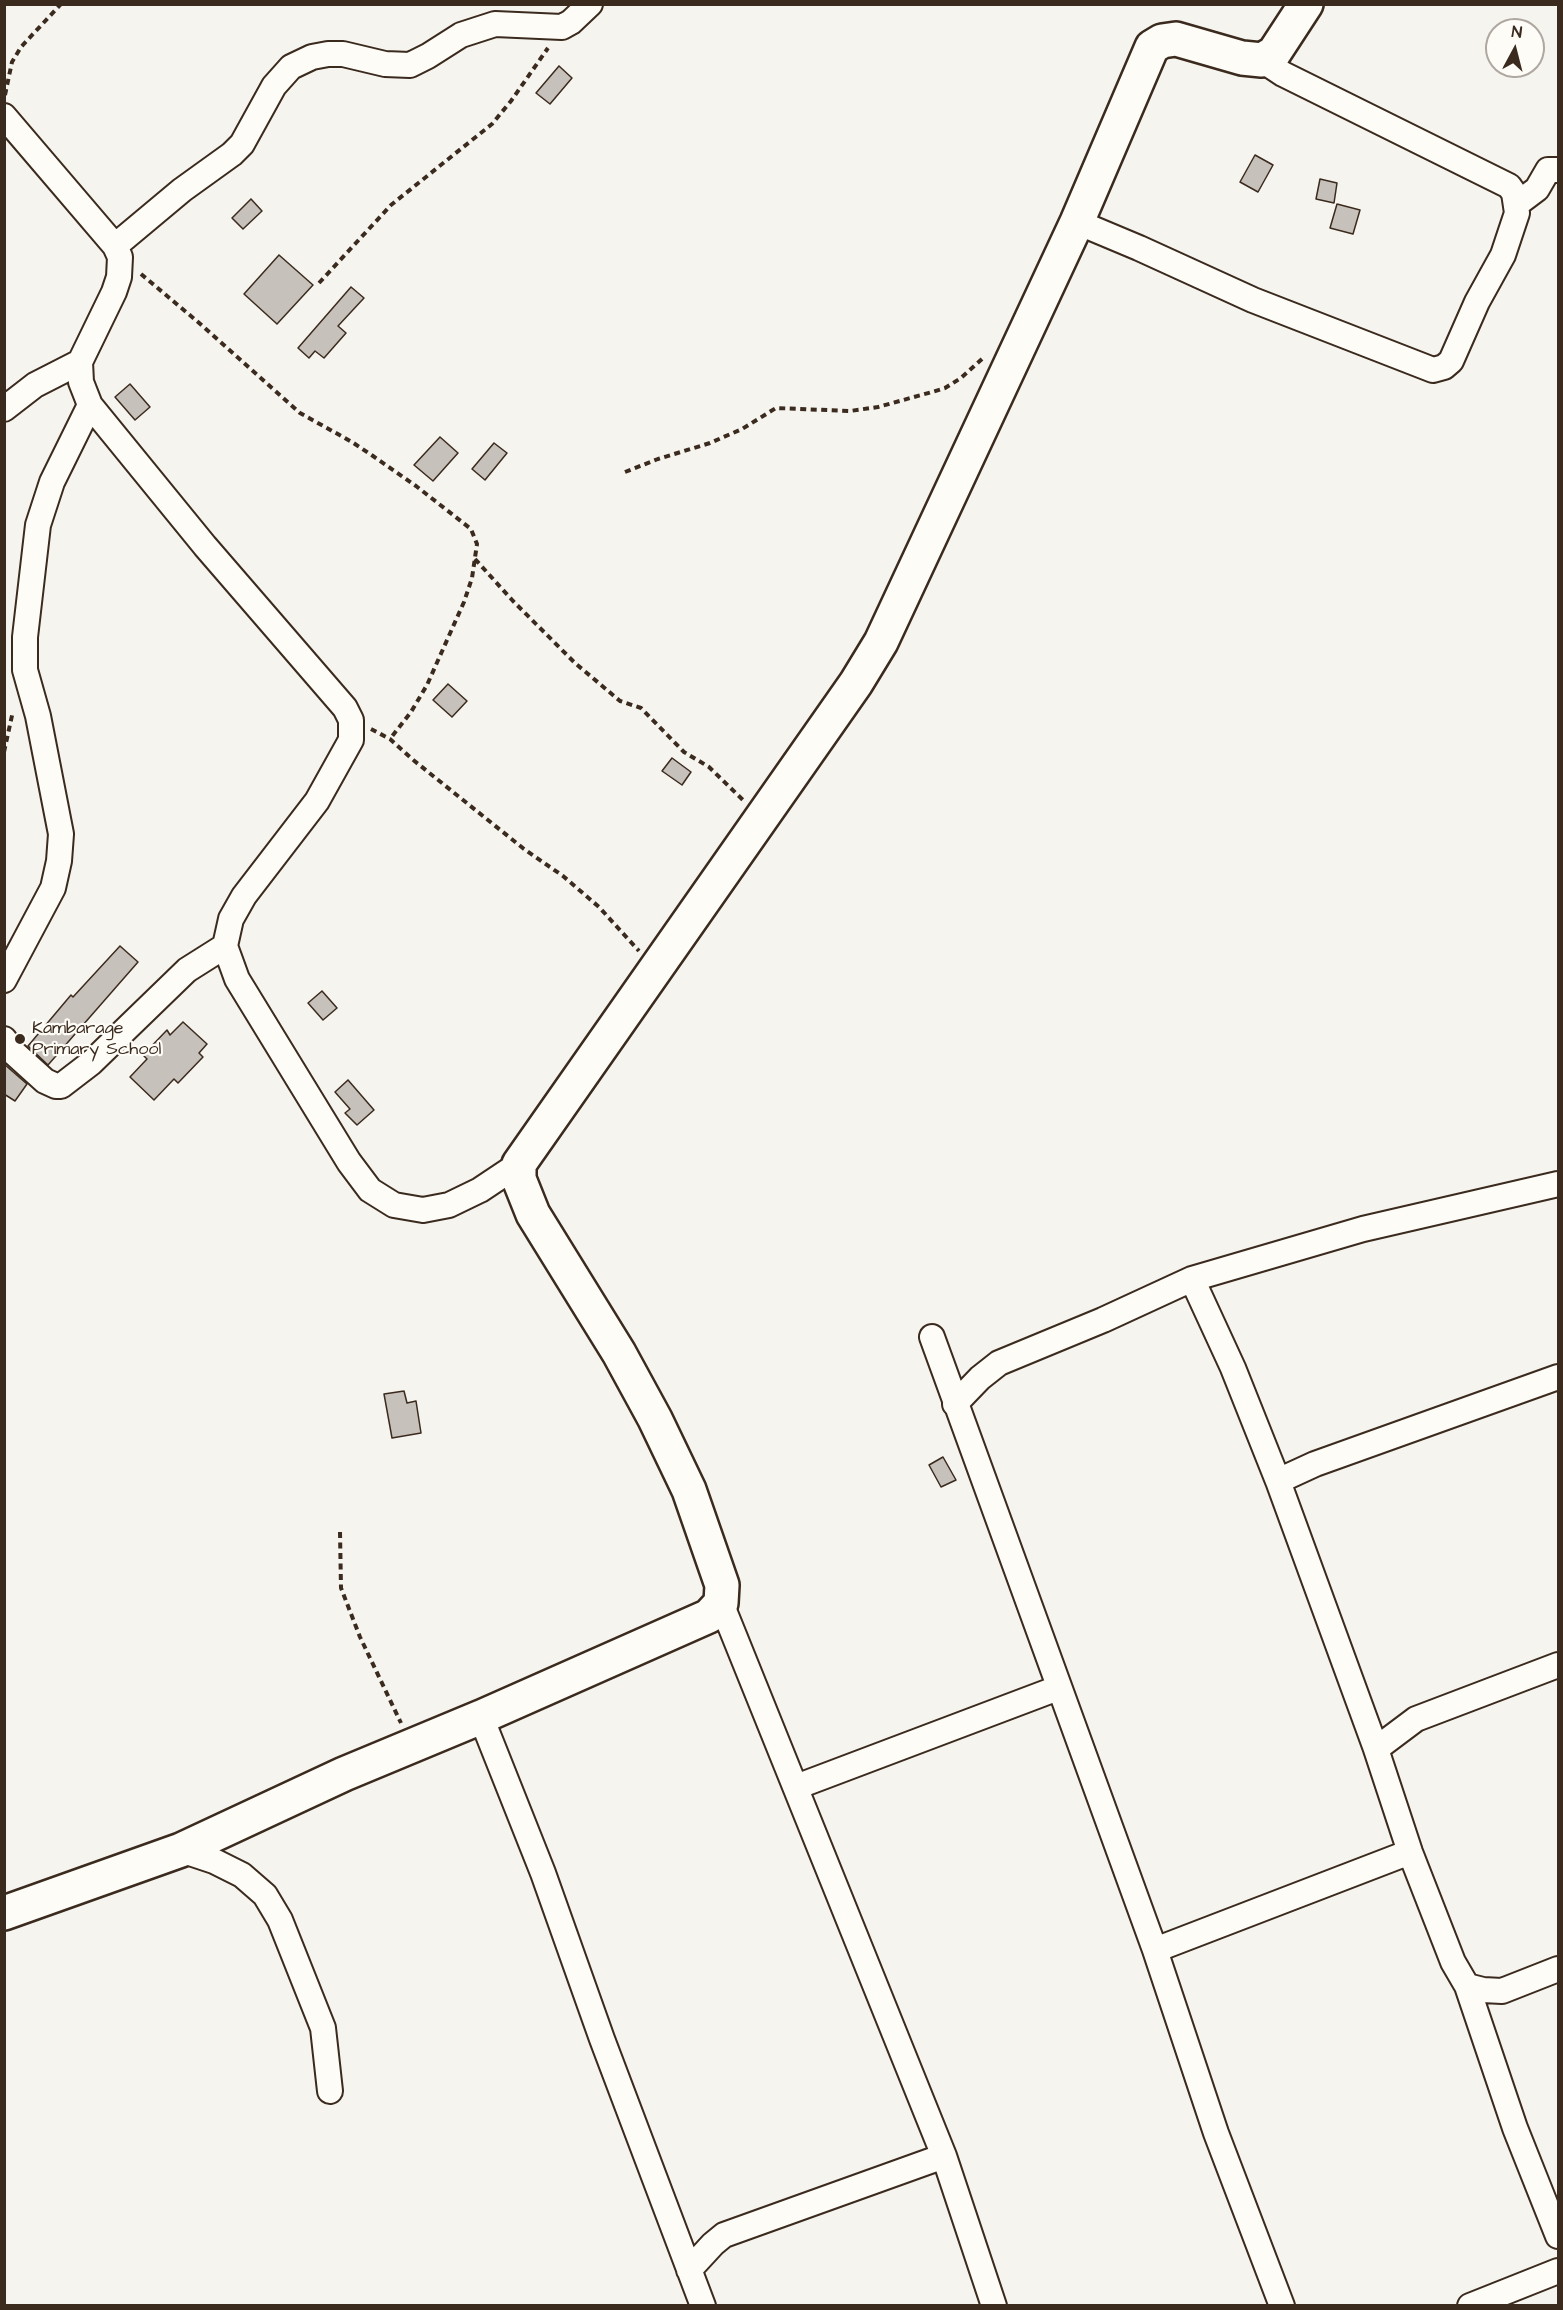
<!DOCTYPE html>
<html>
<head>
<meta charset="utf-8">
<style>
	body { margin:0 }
	#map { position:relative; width:1563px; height:2310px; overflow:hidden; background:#f5f4ee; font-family:"Architects Daughter",sans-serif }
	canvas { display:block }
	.frame { position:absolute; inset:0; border:6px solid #3b2a1e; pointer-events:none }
	.north { position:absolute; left:1485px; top:18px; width:60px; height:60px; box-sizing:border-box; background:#fdfcf7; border:2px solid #afa8a0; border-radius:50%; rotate:7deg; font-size:16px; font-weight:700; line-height:24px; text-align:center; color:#3b2a1e }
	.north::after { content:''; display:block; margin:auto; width:21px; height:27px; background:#3b2a1e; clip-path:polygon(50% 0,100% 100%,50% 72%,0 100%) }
</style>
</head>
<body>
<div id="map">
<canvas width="1563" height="2310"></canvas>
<div class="frame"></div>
<div class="north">N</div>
</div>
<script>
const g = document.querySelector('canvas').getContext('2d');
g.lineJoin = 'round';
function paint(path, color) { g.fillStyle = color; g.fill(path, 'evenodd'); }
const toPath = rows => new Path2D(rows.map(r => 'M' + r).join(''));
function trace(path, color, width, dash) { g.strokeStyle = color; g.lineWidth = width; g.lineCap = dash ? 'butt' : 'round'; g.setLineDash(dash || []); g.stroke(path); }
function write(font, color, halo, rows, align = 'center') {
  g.font = font + ' "Architects Daughter",sans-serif'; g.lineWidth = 4.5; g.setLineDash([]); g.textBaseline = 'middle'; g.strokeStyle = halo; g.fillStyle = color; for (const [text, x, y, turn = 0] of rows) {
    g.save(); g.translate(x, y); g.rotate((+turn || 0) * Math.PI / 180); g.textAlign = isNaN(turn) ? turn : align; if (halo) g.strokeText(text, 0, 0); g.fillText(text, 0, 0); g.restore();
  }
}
const building = toPath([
	[559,66,572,78,550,104,536,93,559,66],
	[1255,155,1273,165,1258,192,1240,182,1255,155],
	[1320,179,1337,183,1334,203,1316,199,1320,179],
	[251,199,262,211,243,229,232,218,251,199],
	[1337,204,1360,210,1353,234,1330,228,1337,204],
	[279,255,313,285,277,324,244,294,279,255],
	[351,287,364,298,338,326,346,333,324,358,315,351,309,358,298,348,351,287],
	[130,384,150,407,135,420,115,397,130,384],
	[440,437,458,453,433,481,414,465,440,437],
	[494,443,507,453,485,480,472,469,494,443],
	[448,684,467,701,452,717,433,700,448,684],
	[672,758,691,772,682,785,662,771,672,758],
	[120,946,138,962,48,1065,28,1046,71,995,73,997,120,946],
	[322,991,337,1008,323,1020,308,1003,322,991],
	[183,1022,207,1044,199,1053,203,1057,178,1083,174,1079,154,1100,130,1077,147,1059,143,1055,167,1030,170,1035,183,1022],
	[4,1064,27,1084,15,1101,4,1094,4,1064],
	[348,1080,374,1110,357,1125,345,1113,350,1109,335,1092,348,1080],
	[404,1391,407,1403,416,1401,421,1433,392,1438,384,1394,404,1391],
	[943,1457,956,1480,941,1487,929,1465,943,1457]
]);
paint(building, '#c7c1bb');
trace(building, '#3b2a1e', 1.5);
const street = toPath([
	[4,116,115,246,120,257,119,277,114,292,80,362,81,382,90,405,205,546,345,708,351,720,351,740,317,801,244,896,231,919,225,946,237,979,349,1162,370,1190,394,1205,423,1210,449,1205,480,1190,519,1164],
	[1517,204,1537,189,1548,170,1558,170],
	[1077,222,1139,248,1253,300,1433,370,1444,367,1451,361,1477,302,1503,255,1517,213,1514,193,1509,186,1283,74,1262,60],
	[115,246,182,190,232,154,242,144,274,86,291,67,312,57,328,54,343,54,385,64,410,65,428,56,461,35,495,24,562,27,571,22,590,4],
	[4,409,35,385,80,362],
	[4,980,53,888,59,861,61,834,38,716,25,670,25,637,38,525,52,482,90,405],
	[4,1039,14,1053,45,1081,56,1086,61,1086,91,1063,187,970,225,946],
	[1192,1279,1233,1368,1278,1481,1376,1749,1410,1852,1453,1962,1467,1986,1483,1990,1502,1991,1558,1969],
	[932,1337,1155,1950,1216,2133,1282,2306],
	[955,1404,980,1378,999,1363,1103,1320,1192,1279,1363,1229,1558,1184],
	[1278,1481,1315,1464,1558,1377],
	[721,1603,944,2156,994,2306],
	[481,1717,543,1873,602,2039,703,2306],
	[1376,1749,1416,1719,1558,1665],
	[796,1787,1058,1688],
	[181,1850,214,1861,242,1875,265,1895,280,1920,323,2028,330,2091],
	[1155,1950,1410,1852],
	[1467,1986,1515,2128,1558,2236],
	[689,2270,713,2244,724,2235,944,2156],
	[1470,2306,1558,2271]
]);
const secondary = toPath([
	[4,1913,181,1850,344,1774,481,1717,709,1616,721,1603,722,1585,689,1490,655,1419,619,1353,533,1214,519,1179,519,1164,856,683,881,642,1077,222,1152,47,1162,41,1176,39,1242,58,1262,60,1274,53,1306,4]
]);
trace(street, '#3b2a1e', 28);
trace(secondary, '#3b2a1e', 38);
trace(toPath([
	[5,95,12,62,21,47,61,4],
	[141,274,198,322,300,413,352,442,373,456,416,486,471,529,477,544,472,578,464,602,427,685,411,712,390,739],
	[319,283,391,205,492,124,511,101,548,48],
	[625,472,658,459,710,443,742,429,776,408,850,411,878,407,932,392,945,388,961,378,983,358],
	[475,559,513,601,575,663,620,701,641,708,684,752,709,767,744,801],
	[371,729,390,739,412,759,524,849,563,876,599,907,639,951],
	[4,752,13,711],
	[340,1532,341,1588,360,1637,401,1723]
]), '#3b2a1e', 4, [6, 4.5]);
trace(street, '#fdfcf7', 24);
trace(secondary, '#fdfcf7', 33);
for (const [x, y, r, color] of [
	[20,1039,6,"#3b2a1e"]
]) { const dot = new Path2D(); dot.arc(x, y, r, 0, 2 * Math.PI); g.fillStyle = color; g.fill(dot); trace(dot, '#fdfcf7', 2); }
write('18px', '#3b2a1e', '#fdfcf7', [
	["Kambarage",32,1029],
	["Primary School",32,1050]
], 'left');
</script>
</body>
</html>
